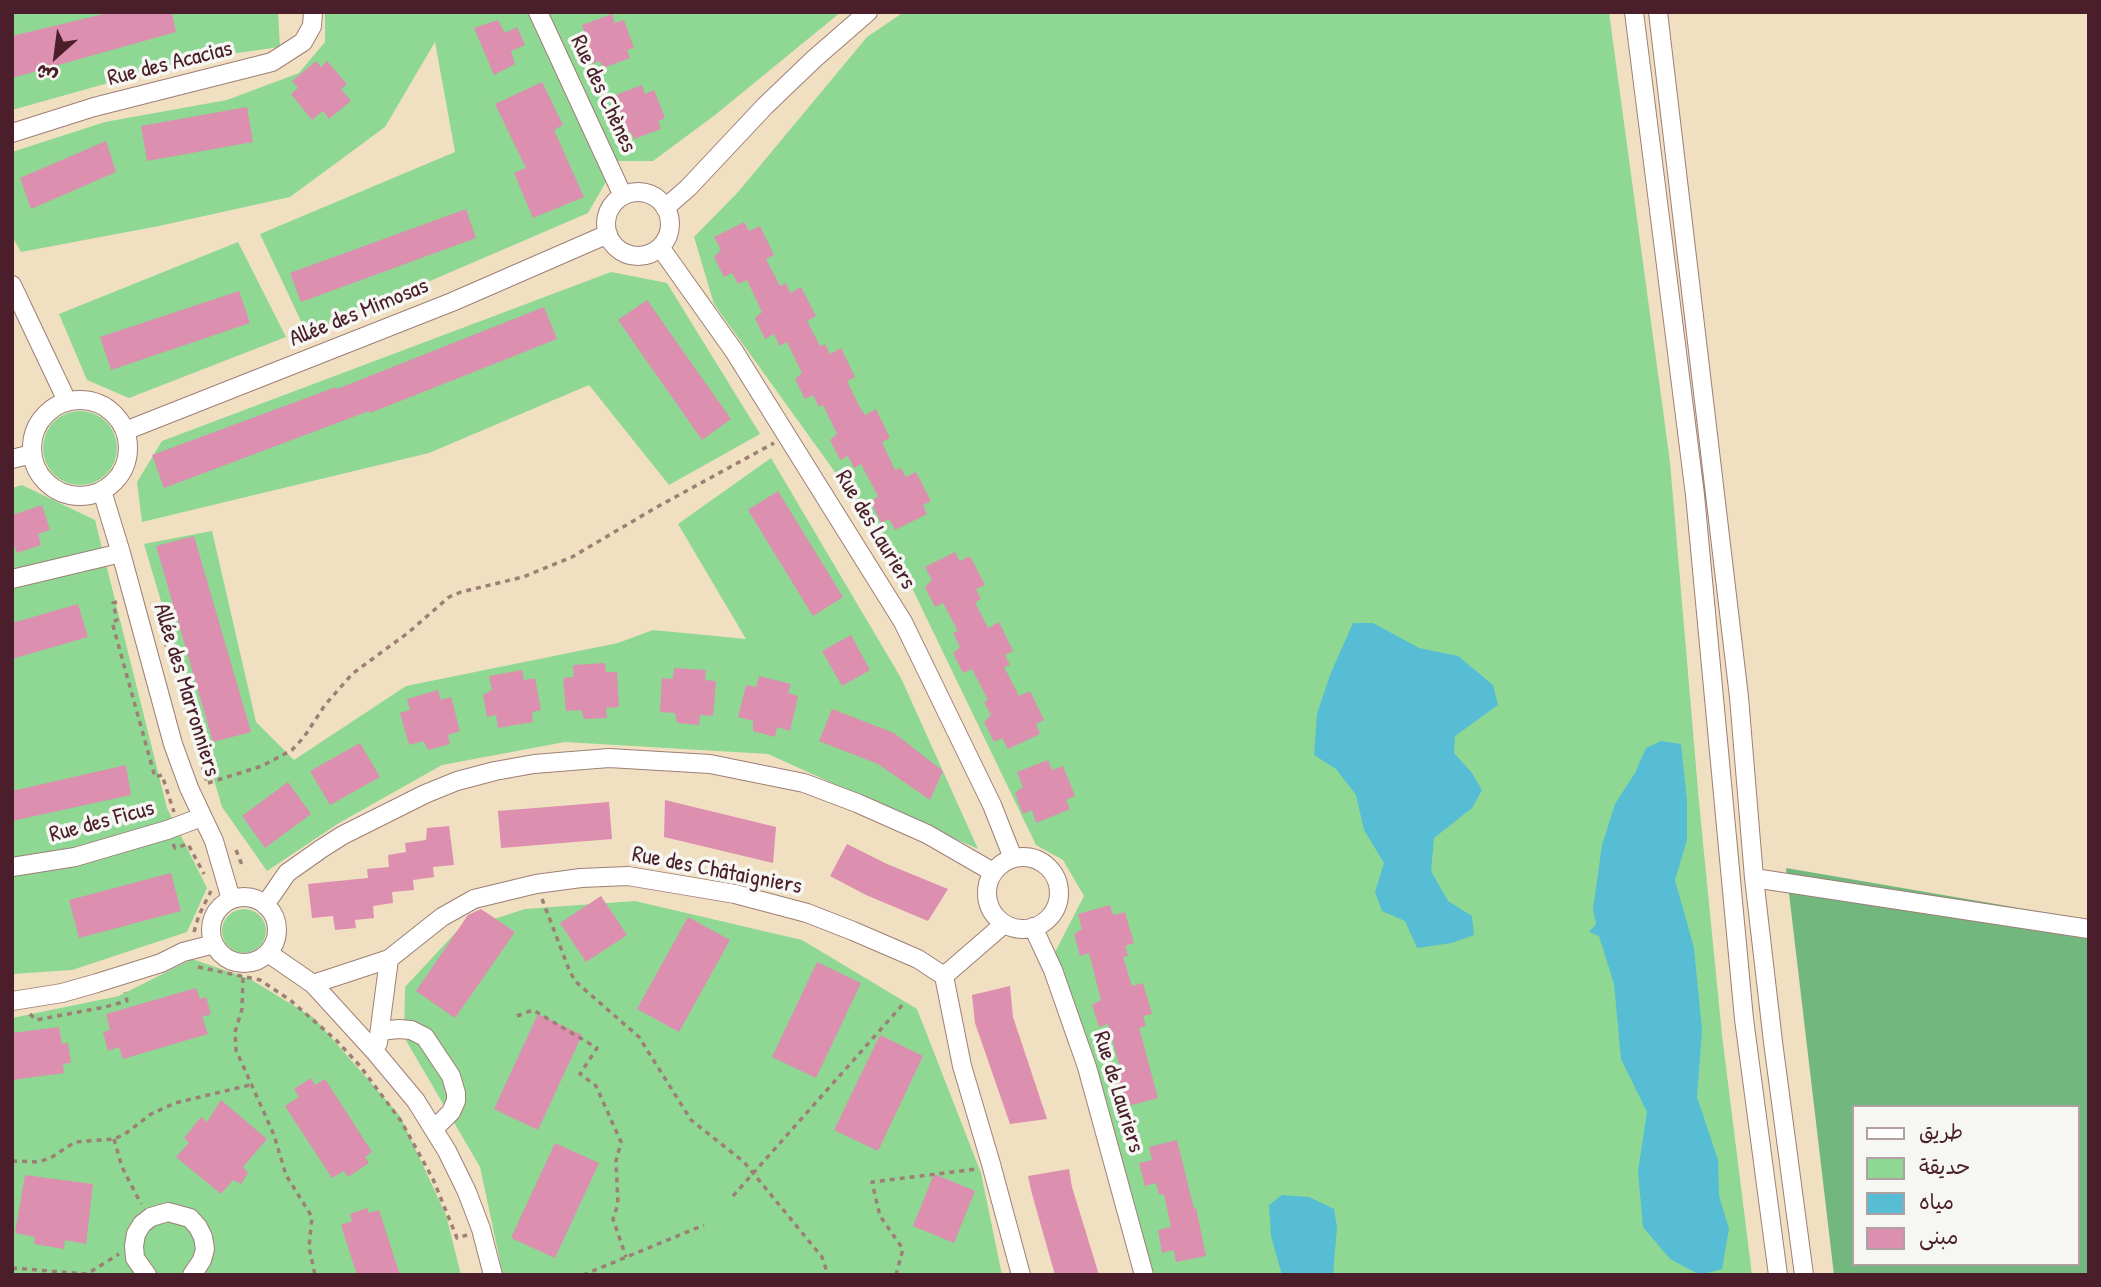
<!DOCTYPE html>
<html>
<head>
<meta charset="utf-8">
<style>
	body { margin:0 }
	#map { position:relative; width:2101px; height:1287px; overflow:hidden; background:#f1dfc2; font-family:"Patrick Hand","Playpen Sans Arabic",sans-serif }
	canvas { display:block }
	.frame { position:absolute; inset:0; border:14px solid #4a1f2b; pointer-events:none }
	.legend { position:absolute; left:1852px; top:1105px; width:228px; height:161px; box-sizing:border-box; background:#f6f6f2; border:2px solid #b1a0a2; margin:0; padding:9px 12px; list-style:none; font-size:21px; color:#4a1f2b }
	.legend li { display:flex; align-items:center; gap:14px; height:35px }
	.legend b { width:35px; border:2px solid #b1a0a2 }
	.north { position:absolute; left:21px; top:21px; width:70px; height:70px; -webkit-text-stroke:5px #f6f6f2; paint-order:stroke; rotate:208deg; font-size:19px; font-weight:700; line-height:28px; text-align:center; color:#4a1f2b }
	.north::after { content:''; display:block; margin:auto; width:24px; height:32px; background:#4a1f2b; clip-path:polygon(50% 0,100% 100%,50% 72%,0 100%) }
</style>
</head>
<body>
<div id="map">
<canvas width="2101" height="1287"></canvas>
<div class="frame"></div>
<ul class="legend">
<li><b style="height:9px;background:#fff"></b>طريق</li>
<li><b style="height:19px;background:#8ed894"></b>حديقة</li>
<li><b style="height:19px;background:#56bdd4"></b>مياه</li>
<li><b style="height:19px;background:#dc8faf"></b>مبنى</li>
</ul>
<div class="north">ش</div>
</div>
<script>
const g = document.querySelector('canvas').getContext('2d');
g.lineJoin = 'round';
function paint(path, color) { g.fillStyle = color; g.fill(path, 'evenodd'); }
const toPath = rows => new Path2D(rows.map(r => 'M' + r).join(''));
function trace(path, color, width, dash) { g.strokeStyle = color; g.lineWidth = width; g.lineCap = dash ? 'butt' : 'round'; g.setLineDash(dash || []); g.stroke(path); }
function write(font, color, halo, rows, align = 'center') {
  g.font = font + ' "Patrick Hand",sans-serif'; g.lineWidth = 7; g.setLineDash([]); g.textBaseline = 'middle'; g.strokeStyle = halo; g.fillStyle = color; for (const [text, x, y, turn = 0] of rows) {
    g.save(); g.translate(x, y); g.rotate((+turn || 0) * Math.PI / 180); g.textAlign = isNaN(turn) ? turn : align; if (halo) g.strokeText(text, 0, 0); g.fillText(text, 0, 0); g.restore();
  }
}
paint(toPath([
	[12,12,278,12,280,47,194,59,12,110],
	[325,12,841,12,715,115,653,161,618,161,588,213,307,334,260,234,455,152,435,42,385,127,290,197,159,226,21,252,12,236,12,152,105,122,227,100,299,73,325,42],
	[904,12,1609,12,1670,462,1699,802,1722,1035,1752,1275,1147,1275,1110,1121,1055,952,1084,896,1063,860,1036,845,899,561,714,304,694,237,739,191,867,37],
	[238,242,286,337,129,398,87,380,59,314],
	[611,272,667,283,760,434,669,485,589,385,429,453,142,522,137,482,162,441],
	'43 448a37 37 0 1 1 74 0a37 37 0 1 1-74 0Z',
	[771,458,901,678,978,849,768,754,565,742,442,765,339,823,267,871,222,807,144,544,212,531,256,722,294,760,406,686,618,643,653,630,746,639,678,524],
	[22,485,95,520,167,808,207,888,187,932,72,970,12,974,12,488],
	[635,901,802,940,917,1009,981,1173,1002,1275,503,1275,480,1167,404,1037,405,987,457,931,525,909],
	'222 931a22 22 0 1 1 44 0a22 22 0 1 1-44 0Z',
	[192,959,250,979,314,1018,400,1116,446,1215,461,1275,12,1275,12,1018,119,996]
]), '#8ed894');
paint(toPath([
	[1786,868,2089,920,2089,1275,1834,1275],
	[1854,1107,2078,1107,2078,1264,1854,1264]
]), '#72b87e');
paint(toPath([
	[1353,623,1373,623,1419,648,1458,656,1493,685,1498,705,1455,736,1454,753,1472,773,1482,790,1472,808,1434,838,1431,871,1448,901,1472,916,1474,935,1452,943,1417,948,1405,921,1382,911,1375,892,1384,863,1364,830,1356,795,1336,769,1314,755,1317,714,1330,675],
	[1661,741,1681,744,1687,801,1687,840,1675,880,1694,948,1702,1030,1697,1097,1718,1160,1719,1196,1729,1229,1722,1269,1700,1275,1670,1259,1643,1227,1638,1171,1647,1112,1621,1059,1614,984,1599,936,1589,932,1596,924,1593,909,1602,845,1615,804,1635,773,1646,748],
	[1282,1195,1309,1197,1334,1209,1337,1227,1333,1275,1282,1275,1271,1236,1269,1205]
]), '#56bdd4');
paint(toPath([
	[112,12,172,12,176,32,12,78,12,36],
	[612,14,615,23,624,20,634,48,627,50,630,58,603,68,600,61,586,66,576,41,586,38,582,25],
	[498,20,505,33,517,27,525,45,511,51,515,64,494,75,474,28],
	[316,61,321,67,327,61,347,84,341,89,351,101,329,119,323,111,312,120,291,94,298,88,292,81],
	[542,82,563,125,554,130,584,197,533,218,514,173,526,168,495,104],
	[642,85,645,94,654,90,665,118,658,121,661,129,634,139,631,132,617,137,607,112,617,108,613,96],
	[247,107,253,142,147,161,141,126],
	[106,141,116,172,31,209,20,178],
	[466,209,476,238,301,302,290,273],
	[744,222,749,231,760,226,774,255,766,259,780,286,786,283,790,293,801,287,816,316,807,321,820,346,825,344,830,354,841,348,855,377,847,381,859,406,865,415,876,409,890,438,882,442,895,470,901,468,906,477,916,472,931,501,923,505,927,514,895,530,889,519,881,523,871,502,878,496,861,464,854,468,848,456,840,460,830,440,837,434,823,405,819,407,813,395,805,399,795,379,802,373,787,342,780,346,774,334,765,339,755,318,762,312,747,280,738,284,732,273,724,277,714,257,721,250,714,237],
	[239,291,250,323,111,370,100,337],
	[647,300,731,419,702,440,618,320],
	[544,307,557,339,370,413,369,411,164,488,152,455,336,387,337,389],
	[778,491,843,597,813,616,748,510],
	[42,505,50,530,38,534,41,545,17,553,12,540,12,515],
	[194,536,251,732,213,742,156,546],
	[955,552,960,561,970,556,985,585,976,589,981,599,975,602,988,628,999,622,1013,651,1005,655,1010,665,1004,667,1019,696,1030,691,1044,720,1036,724,1040,734,1008,749,1002,738,994,742,984,722,991,715,984,702,988,700,972,669,963,673,953,653,960,647,953,633,958,631,943,603,935,607,925,587,932,580,925,567],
	[78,604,88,637,12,659,12,623],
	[851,635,870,670,842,686,822,651],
	[605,663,606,672,617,672,619,707,606,708,607,718,584,719,581,710,566,711,563,678,574,677,573,665],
	[674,668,706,670,705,680,716,681,713,716,700,715,699,725,677,723,675,713,660,712,662,678,673,679],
	[522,670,524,680,535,678,541,710,532,712,533,722,498,728,496,715,487,717,483,695,492,690,489,676],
	[759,676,791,684,788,693,798,696,790,731,777,727,775,737,753,731,753,721,738,717,746,685,756,687],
	[438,690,441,700,451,697,460,731,448,735,450,744,428,750,423,741,409,745,400,713,410,710,407,699],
	[832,709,894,733,943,771,930,800,878,764,819,741],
	[360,743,380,777,330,805,310,771],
	[1048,760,1052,770,1063,766,1075,796,1066,800,1070,809,1036,823,1032,810,1023,814,1015,793,1023,787,1017,772],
	[126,765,131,795,12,821,12,791],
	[288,782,311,814,265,848,242,816],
	[665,800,776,827,773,863,664,837],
	[609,802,612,839,501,848,498,811],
	[449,826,454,865,433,867,434,877,413,880,414,890,392,892,393,903,373,906,374,918,355,920,356,928,335,930,333,916,312,918,308,884,368,878,367,869,389,867,388,855,406,852,405,843,426,840,427,828],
	[847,844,887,864,948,889,928,921,866,895,830,876],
	[171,873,181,911,79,938,69,900],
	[601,896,627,935,586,962,560,923],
	[1110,905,1113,915,1125,912,1134,943,1125,946,1128,956,1123,957,1132,986,1143,983,1152,1014,1143,1016,1146,1026,1139,1028,1158,1098,1128,1106,1125,1094,1114,1097,1108,1075,1121,1071,1108,1024,1099,1027,1092,1005,1101,1000,1089,953,1080,956,1074,934,1082,929,1078,914],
	[481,909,515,932,455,1018,416,991,468,915],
	[688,917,730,940,679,1032,637,1009],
	[817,962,861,983,816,1078,772,1057],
	[1010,986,1013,1017,1047,1119,1010,1124,975,1023,972,995],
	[196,988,200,999,206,997,211,1014,202,1017,208,1034,123,1059,119,1047,108,1051,103,1032,110,1030,106,1014],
	[538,1014,582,1035,538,1130,494,1109],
	[59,1027,62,1044,68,1043,71,1063,63,1064,64,1073,12,1080,12,1033],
	[880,1035,923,1056,878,1151,834,1130],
	[311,1078,315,1085,325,1079,372,1152,365,1157,369,1163,348,1177,344,1171,332,1178,285,1106,299,1097,294,1089],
	[221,1100,267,1139,243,1167,248,1173,241,1184,233,1180,221,1194,176,1157,189,1143,184,1138,201,1117,207,1122],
	[1177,1140,1194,1209,1196,1208,1206,1256,1176,1262,1174,1250,1162,1253,1158,1230,1171,1227,1164,1194,1159,1195,1156,1183,1145,1186,1139,1163,1152,1160,1149,1147],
	[555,1143,599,1163,555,1258,511,1238],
	[1069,1169,1072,1187,1099,1275,1055,1275,1032,1194,1028,1176],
	[934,1174,975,1191,954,1243,913,1226],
	[25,1175,93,1184,86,1244,65,1240,64,1249,34,1244,35,1237,15,1233],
	[367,1208,369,1213,379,1210,400,1275,357,1275,341,1225,352,1221,350,1214]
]), '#dc8faf');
const minor = toPath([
	[538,12,623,196],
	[1634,12,1695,495,1744,1019,1778,1275],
	[1658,12,1739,697,1754,878,1773,1042,1804,1275],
	[12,133,94,107,272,62,303,42,312,26,313,12],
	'606 224a32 32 0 1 1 64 0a32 32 0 1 1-64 0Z',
	[665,208,688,188,765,106,814,59,868,12],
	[660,247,734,351,903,622,992,805,1013,858],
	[12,285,67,401],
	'32 448a48 48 0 1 1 96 0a48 48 0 1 1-96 0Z',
	[125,431,452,302,608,234],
	[12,459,32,454],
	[102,491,121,553,173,744,189,788,214,841,231,899],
	[12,579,121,553],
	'987 893a36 36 0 1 1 72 0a36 36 0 1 1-72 0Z',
	[12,867,75,857,167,830,202,817],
	[1754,878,2089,929],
	'211 930a33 33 0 1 1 66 0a33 33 0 1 1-66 0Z',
	[265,905,287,873,321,849,343,835,425,794,457,781,495,771,534,764,609,758,710,764,804,783,857,803,927,834,993,872],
	[1033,927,1053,970,1087,1067,1144,1275],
	[268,953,313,984,376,1053,416,1101,447,1151,467,1192,481,1229,493,1275],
	[944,976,1004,924],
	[313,984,389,959,442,917,474,899,536,884,581,878,628,876,735,894,807,913,853,931,918,959,944,976,962,1066,991,1164,1021,1275],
	[12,1001,62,993,97,983,161,963,183,952,214,944],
	[380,1031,399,1029,411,1030,425,1037,451,1076,456,1093,456,1101,451,1112,434,1129],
	[378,1043,389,959],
	[147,1275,135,1258,134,1246,136,1234,142,1224,151,1217,168,1212,190,1218,198,1227,203,1237,205,1249,202,1260,192,1275]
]);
trace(minor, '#9e7f76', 20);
trace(toPath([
	[117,602,113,603,117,620,112,622,155,777,162,775,174,812],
	[162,632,208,785],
	[208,783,262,766,292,750,304,737,325,705,352,674,409,632,449,597,461,592,523,577,572,557,657,507,774,443],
	[173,844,175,848,188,844,204,874],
	[236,850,242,865,239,867],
	[542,899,570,972,576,982,639,1037,691,1120,744,1162,822,1257,828,1275],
	[194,932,199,915,211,891],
	[198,967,260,980,290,1000,336,1040,360,1066,401,1121,433,1179,457,1238,467,1235],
	[243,978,242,1009,235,1032,236,1050,274,1135,286,1175,312,1217,309,1247,315,1275],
	[30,1014,36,1020,105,1007,127,1001,125,992],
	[517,1016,533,1010,597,1048,580,1074,596,1086,621,1142,616,1161,618,1204,613,1219,626,1257],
	[114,1139,122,1167,141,1204],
	[12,1161,39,1162,52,1157,75,1142,114,1139,125,1134,151,1114,175,1103,250,1085],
	[733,1196,905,1002],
	[12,1268,87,1274,119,1254],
	[583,1275,704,1225],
	[896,1275,903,1249,880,1216,872,1182,977,1169]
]), '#9e7f76', 3.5, [5, 5]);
trace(minor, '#fff', 18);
write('23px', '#4a1f2b', '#f6f6f2', [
	["Rue des Acacias",170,64,-14],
	["Rue des Chènes",603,94,65],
	["Allée des Mimosas",359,313,-22],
	["Rue des Lauriers",875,530,59],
	["Allée des Marronniers",186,690,73],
	["Rue des Ficus",102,822,-15],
	["Rue des Châtaigniers",717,871,11],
	["Rue de Lauriers",1118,1092,73]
]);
</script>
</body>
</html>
